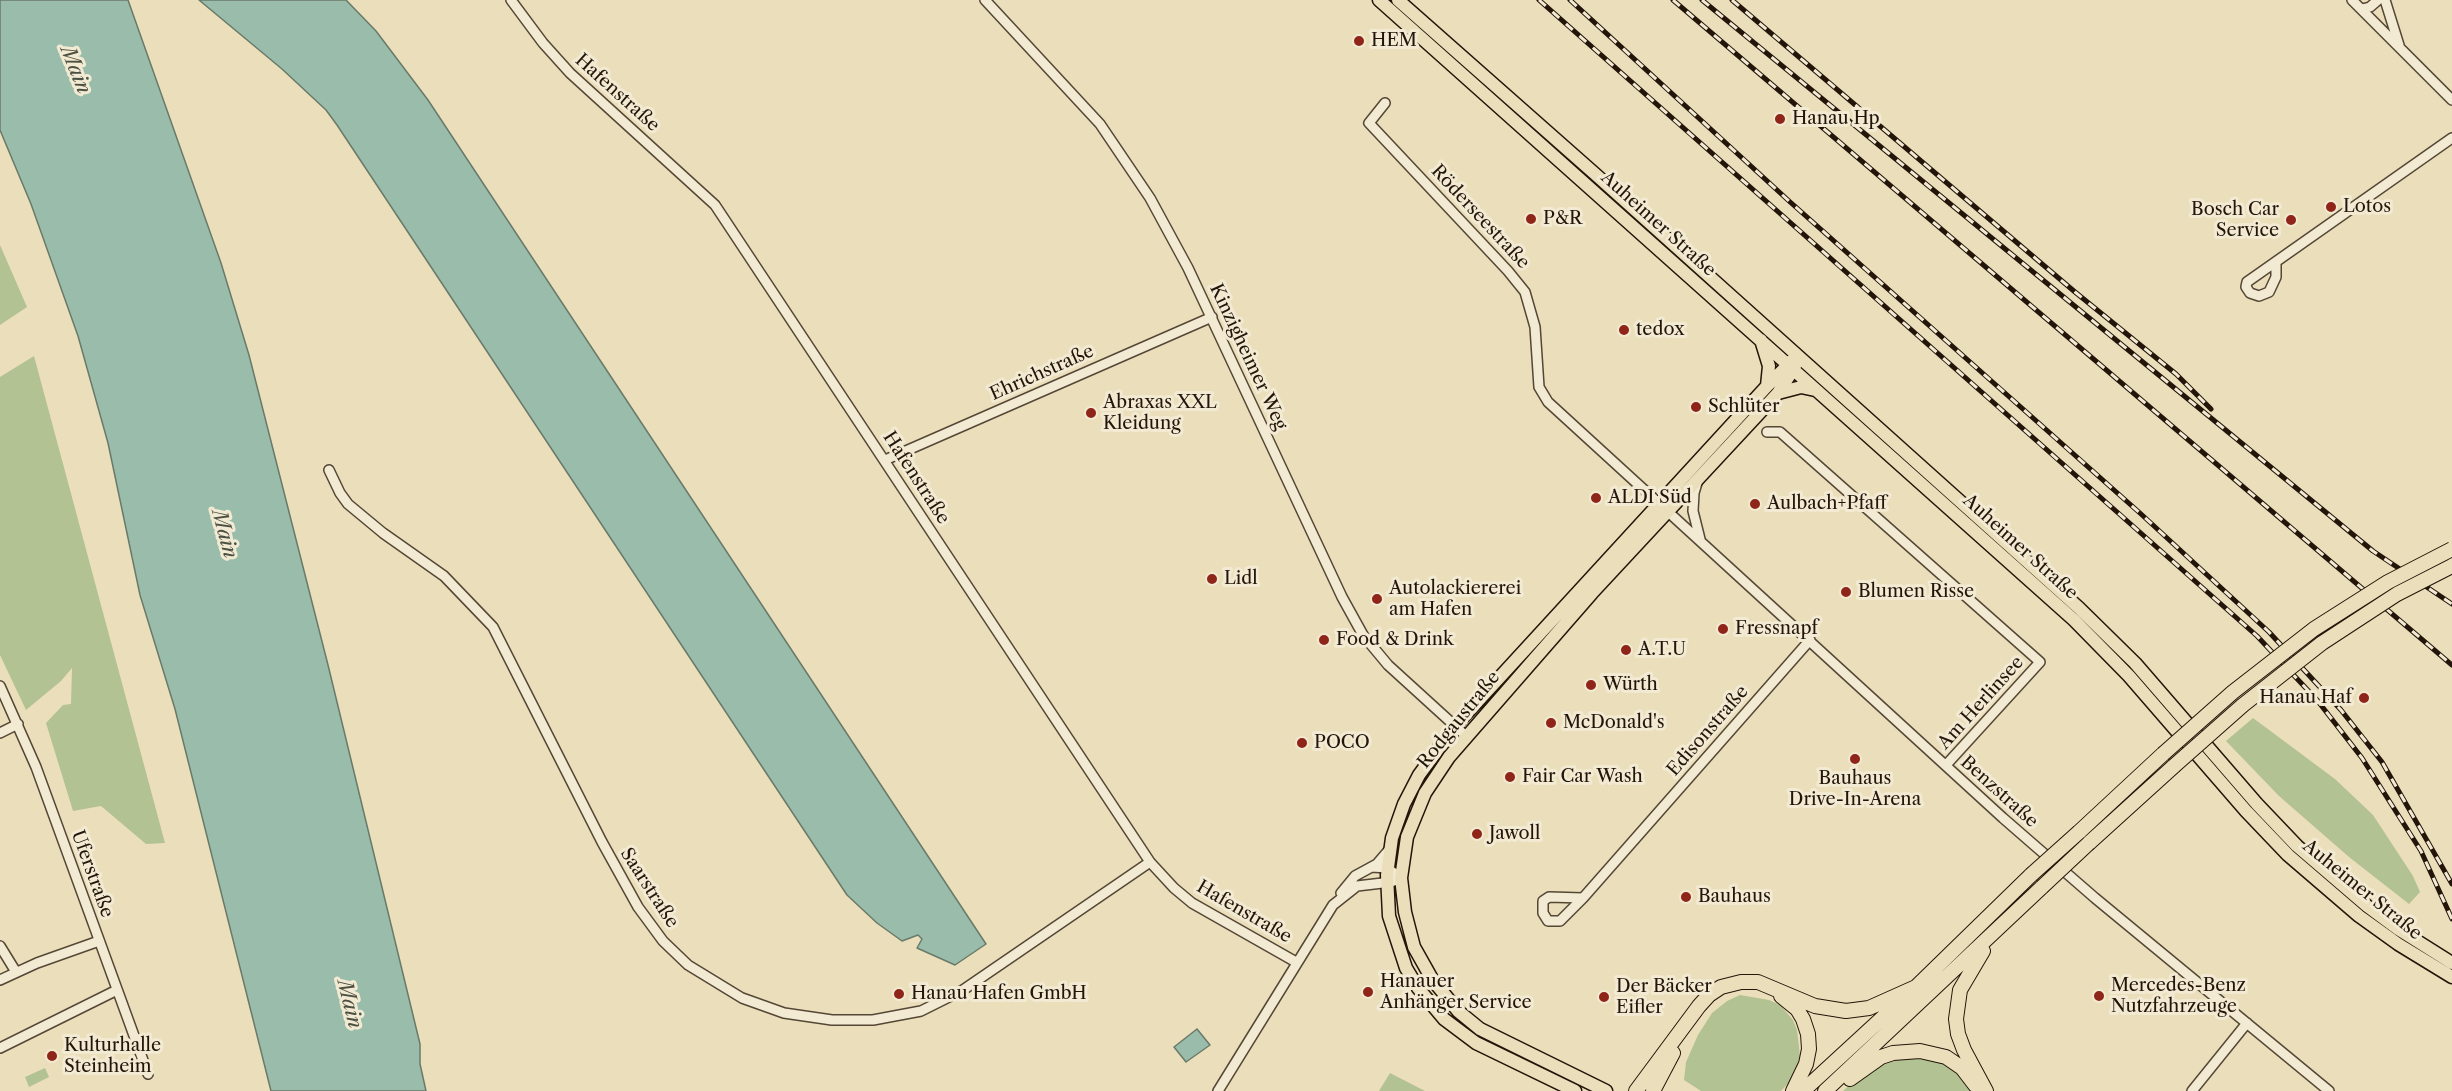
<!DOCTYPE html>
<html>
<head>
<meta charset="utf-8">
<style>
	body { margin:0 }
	canvas { display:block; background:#ebdeba }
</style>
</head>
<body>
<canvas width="2452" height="1091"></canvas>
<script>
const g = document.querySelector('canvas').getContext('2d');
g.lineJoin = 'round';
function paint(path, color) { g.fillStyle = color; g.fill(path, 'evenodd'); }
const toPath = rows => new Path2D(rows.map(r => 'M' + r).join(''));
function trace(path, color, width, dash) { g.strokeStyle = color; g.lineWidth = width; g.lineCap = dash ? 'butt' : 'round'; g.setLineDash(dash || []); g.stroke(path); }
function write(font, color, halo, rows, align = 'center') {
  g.font = font + ' "Libre Caslon Text",serif'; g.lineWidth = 6; g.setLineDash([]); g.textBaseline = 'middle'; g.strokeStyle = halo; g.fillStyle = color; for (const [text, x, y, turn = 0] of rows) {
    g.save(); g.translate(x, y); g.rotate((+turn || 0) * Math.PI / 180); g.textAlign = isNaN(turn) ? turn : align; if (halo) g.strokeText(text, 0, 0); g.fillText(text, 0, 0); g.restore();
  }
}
paint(toPath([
	[0,245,27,307,0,325],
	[34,356,165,843,146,844,101,806,73,811,46,723,63,705,71,704,72,668,61,681,26,710,0,655,0,377],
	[2253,718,2335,779,2373,815,2413,876,2420,892,2409,904,2349,857,2279,796,2226,741],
	[1740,995,1769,1000,1780,1005,1793,1020,1797,1030,1800,1056,1794,1077,1781,1091,1701,1091,1684,1080,1686,1062,1698,1035,1712,1013,1727,1001],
	[1895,1055,1945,1061,1976,1091,1843,1091,1870,1066],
	[45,1068,49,1077,29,1087,25,1077],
	[1390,1073,1425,1091,1379,1091]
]), '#b3c292');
const water = toPath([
	[0,0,128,0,221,263,249,355,328,665,420,1044,420,1064,426,1091,271,1091,175,709,140,595,108,443,78,336,31,204,0,130,0,0],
	[199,0,346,0,376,31,428,100,986,944,955,965,917,948,922,939,918,935,902,941,877,923,847,895,337,125,326,110,282,69,199,0],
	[1197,1029,1210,1045,1186,1062,1174,1047,1197,1029]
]);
paint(water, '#99bdaa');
trace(water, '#6a7a6a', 1.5);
const minor = toPath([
	[511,0,543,43,570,73,715,205,1150,862,1174,888,1192,903,1296,962],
	[985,0,1100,124,1150,198,1188,268,1342,597,1363,635,1388,665,1466,736],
	[2352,0,2452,100],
	[2385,0,2399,45],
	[2362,9,2370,7,2378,0],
	[1385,103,1369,123,1508,271,1525,292,1535,327,1539,387,1548,402,2003,818,2095,898,2329,1091],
	[2276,263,2276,277,2269,292,2259,296,2250,293,2246,287,2247,282,2452,138],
	[1767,432,1780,432,2040,662,1946,765],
	[885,460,1212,317],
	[329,470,340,493,348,504,383,533,444,576,493,627,602,842,638,907,663,941,688,965,742,998,784,1013,832,1020,873,1020,921,1011,963,990,1150,862],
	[1697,483,1694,493,1693,511,1700,539],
	[0,686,36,767,148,1074],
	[0,733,18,724],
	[1341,893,1355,876,1377,864,1389,850],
	[1583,898,1560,921,1548,921,1543,913,1543,901,1549,897,1583,898,1810,640],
	[0,946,16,972],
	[0,980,37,963,99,941],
	[0,1048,117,990],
	[1218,1091,1333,905,1357,886,1391,882,1401,878,1387,868,1372,867],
	[2192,1091,2247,1023]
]);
const major = toPath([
	[1379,0,2074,620,2129,676,2246,811,2288,855,2359,916,2398,944,2452,977],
	[1398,0,1594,173,2079,608,2135,663,2257,804,2297,846,2367,906,2398,929,2452,963],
	[1761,340,1769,366,1767,386],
	[1778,393,1801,387,1815,390],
	[1575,1091,1476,1043,1444,1019,1418,988,1406,968,1389,916,1387,875,1392,838,1404,804,1419,775,1455,726,1767,386,1783,370,1795,366],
	[1606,1091,1480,1029,1458,1011,1432,979,1414,947,1405,912,1401,878,1407,837,1425,793,1449,757,1592,593,1778,393,1789,376,1791,361]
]);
const highway = toPath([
	[2079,832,2163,754],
	[2089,843,2174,766],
	[1983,951,1960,990,1956,1019,1958,1034,1964,1050,1986,1091],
	[1781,996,1797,1009,1803,1019,1808,1034,1809,1049,1806,1064,1793,1091],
	[1850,1079,1881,1057,1893,1053,1920,1051,1946,1057,1962,1068,1975,1085],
	[1636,1091,1699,1006,1709,995,1721,987,1741,982,1758,982,1815,1006,1846,1011,1869,1008,1916,987],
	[1653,1091,1673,1053],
	[1803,1091,1916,987,2031,875],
	[1825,1091,2042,887]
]);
trace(minor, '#554736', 12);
trace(major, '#23150a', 15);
trace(highway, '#23150a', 16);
trace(minor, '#f2ead2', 9);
trace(major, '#ebdeba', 12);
trace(highway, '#ebdeba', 14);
const rail = toPath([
	[1539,0,2257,636,2317,700,2362,758,2421,851,2452,919],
	[1570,0,1789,201,2141,514,2269,632,2341,710,2382,762,2452,884],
	[1673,0,2452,665],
	[1702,0,2373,551,2452,604],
	[1732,0,2075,292,2176,374,2211,409]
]);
trace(rail, '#23150a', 5);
trace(rail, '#f2ead2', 3, [9]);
const highwayBridge = toPath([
	[2163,754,2233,692,2314,629,2388,582,2452,549],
	[2174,766,2243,705,2322,643,2397,594,2452,566],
	[2031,875,2079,832],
	[2042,887,2089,843]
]);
trace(highwayBridge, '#23150a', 16, []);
trace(highwayBridge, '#ebdeba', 14);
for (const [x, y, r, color] of [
	[1359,41,6,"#8f2418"],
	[1780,119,6,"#8f2418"],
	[2331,207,6,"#8f2418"],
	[1531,219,6,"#8f2418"],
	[2291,220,6,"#8f2418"],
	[1624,330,6,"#8f2418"],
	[1696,407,6,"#8f2418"],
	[1091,413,6,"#8f2418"],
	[1596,498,6,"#8f2418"],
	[1755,504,6,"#8f2418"],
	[1212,579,6,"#8f2418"],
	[1846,592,6,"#8f2418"],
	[1377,599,6,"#8f2418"],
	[1723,629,6,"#8f2418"],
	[1324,640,6,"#8f2418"],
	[1626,650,6,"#8f2418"],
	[1591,685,6,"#8f2418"],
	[2364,698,6,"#8f2418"],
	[1551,723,6,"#8f2418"],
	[1302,743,6,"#8f2418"],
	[1855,759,6,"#8f2418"],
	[1510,777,6,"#8f2418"],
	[1477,834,6,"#8f2418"],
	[1686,897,6,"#8f2418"],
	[1368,992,6,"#8f2418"],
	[899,994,6,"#8f2418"],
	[2099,996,6,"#8f2418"],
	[1604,997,6,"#8f2418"],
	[52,1056,6,"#8f2418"]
]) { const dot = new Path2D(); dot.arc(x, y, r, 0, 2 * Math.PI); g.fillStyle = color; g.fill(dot); trace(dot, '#f2ead2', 2); }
write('18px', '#23150a', '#f2ead2', [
	["HEM",1371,41],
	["Hanau Hp",1792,119],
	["Lotos",2343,207],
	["Bosch Car",2279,210,"right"],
	["Service",2279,231,"right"],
	["P&R",1543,219],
	["tedox",1636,330],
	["Abraxas XXL",1103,403],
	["Kleidung",1103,424],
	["Schlüter",1708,407],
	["ALDI Süd",1608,498],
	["Aulbach+Pfaff",1767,504],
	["Lidl",1224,579],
	["Autolackiererei",1389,589],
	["am Hafen",1389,610],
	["Blumen Risse",1858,592],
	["Fressnapf",1735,629],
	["Food & Drink",1336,640],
	["A.T.U",1638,650],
	["Würth",1603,685],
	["Hanau Haf",2352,698,"right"],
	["McDonald's",1563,723],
	["POCO",1314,743],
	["Fair Car Wash",1522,777],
	["Bauhaus",1855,779,"center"],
	["Drive-In-Arena",1855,800,"center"],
	["Jawoll",1489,834],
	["Bauhaus",1698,897],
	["Hanauer",1380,982],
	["Anhänger Service",1380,1003],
	["Mercedes-Benz",2111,986],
	["Nutzfahrzeuge",2111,1007],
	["Der Bäcker",1616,987],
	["Eifler",1616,1008],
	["Hanau Hafen GmbH",911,994],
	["Kulturhalle",64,1046],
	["Steinheim",64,1067]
], 'left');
write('18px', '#23150a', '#f2ead2', [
	["Hafenstraße",617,93,42],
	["Röderseestraße",1480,217,47],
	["Auheimer Straße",1658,224,42],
	["Kinzigheimer Weg",1248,357,65],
	["Ehrichstraße",1042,373,-24],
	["Hafenstraße",916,478,57],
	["Auheimer Straße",2020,547,42],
	["Am Herlinsee",1981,703,-48],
	["Rodgaustraße",1459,720,-51],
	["Edisonstraße",1708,731,-49],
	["Benzstraße",1999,792,42],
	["Uferstraße",92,874,70],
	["Saarstraße",649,888,57],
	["Auheimer Straße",2362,890,39],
	["Hafenstraße",1244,912,30]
]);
write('italic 20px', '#4c5042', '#f2ead2', [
	["Main",75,70,68],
	["Main",224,534,75],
	["Main",349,1004,76]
]);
</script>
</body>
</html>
